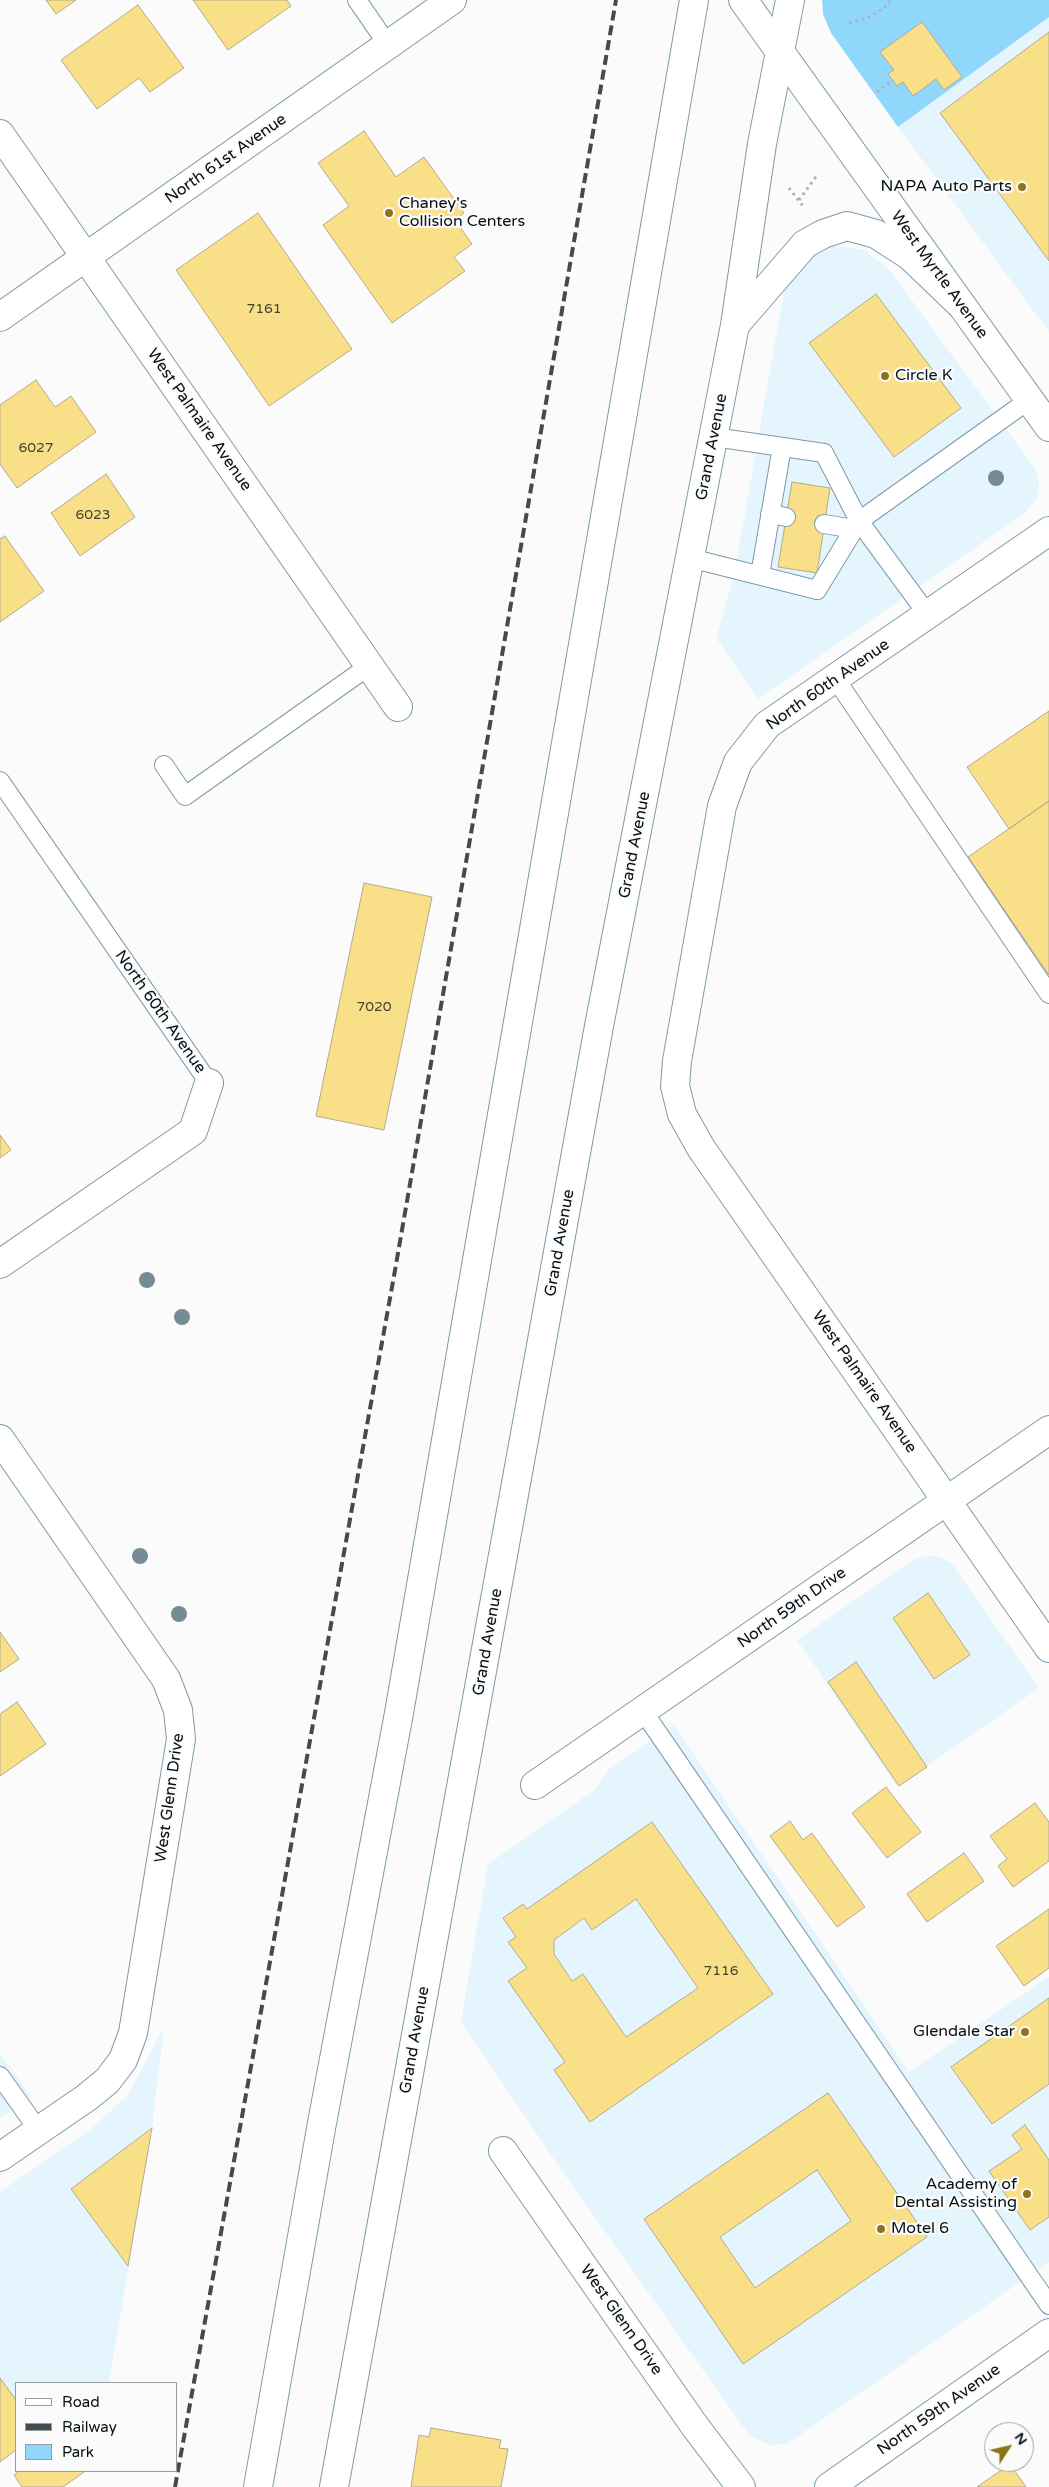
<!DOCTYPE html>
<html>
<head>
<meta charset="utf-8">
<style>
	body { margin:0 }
	#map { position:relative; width:1049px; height:2487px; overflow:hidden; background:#fbfbfb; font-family:"Varela Round",sans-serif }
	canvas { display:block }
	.legend { position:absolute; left:15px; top:2382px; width:162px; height:90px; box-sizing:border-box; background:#fbfbfb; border:1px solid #999d9f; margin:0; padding:6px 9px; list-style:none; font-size:15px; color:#050f15 }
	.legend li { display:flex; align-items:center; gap:10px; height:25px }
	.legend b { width:25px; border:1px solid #999d9f }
	.north { position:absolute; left:984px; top:2422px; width:50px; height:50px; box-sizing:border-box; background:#fbfbfb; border:1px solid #999d9f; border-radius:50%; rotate:55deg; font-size:14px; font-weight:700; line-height:20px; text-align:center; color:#050f15 }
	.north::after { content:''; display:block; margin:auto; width:18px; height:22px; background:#8d7418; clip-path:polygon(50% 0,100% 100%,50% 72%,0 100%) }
</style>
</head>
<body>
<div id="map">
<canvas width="1049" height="2487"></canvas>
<ul class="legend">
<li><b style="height:6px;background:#fff"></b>Road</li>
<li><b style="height:6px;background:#434b4f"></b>Railway</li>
<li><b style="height:14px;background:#90d7fc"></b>Park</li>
</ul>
<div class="north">N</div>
</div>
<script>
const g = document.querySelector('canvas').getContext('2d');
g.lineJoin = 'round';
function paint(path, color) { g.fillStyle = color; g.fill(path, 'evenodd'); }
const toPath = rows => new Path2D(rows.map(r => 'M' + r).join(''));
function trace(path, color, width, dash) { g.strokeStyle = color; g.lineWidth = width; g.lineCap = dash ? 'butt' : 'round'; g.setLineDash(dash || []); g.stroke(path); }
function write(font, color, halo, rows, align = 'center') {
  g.font = font + ' "Varela Round",sans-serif'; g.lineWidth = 4.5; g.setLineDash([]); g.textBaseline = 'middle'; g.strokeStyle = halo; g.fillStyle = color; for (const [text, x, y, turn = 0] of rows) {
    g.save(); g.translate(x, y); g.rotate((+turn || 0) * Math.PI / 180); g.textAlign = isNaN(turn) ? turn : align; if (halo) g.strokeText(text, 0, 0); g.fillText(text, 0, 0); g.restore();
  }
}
paint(toPath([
	[1049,17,1049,332,898,127],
	[837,246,864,250,888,268,1034,467,1039,484,1037,498,1025,513,758,699,716,638,734,576,784,291,800,263,817,251],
	[926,1556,940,1557,952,1564,1039,1688,897,1787,797,1640,913,1560],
	[674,1725,909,2072,1049,1977,1049,2262,787,2444,769,2445,749,2435,560,2168,461,2022,488,1864,596,1789,608,1770],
	[164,2027,152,2128,109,2383,16,2383,16,2450,0,2462,0,2192,91,2129,128,2095],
	[0,2053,31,2097,0,2118]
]), '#e5f5fe');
paint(toPath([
	[822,0,1049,0,1049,17,898,127,831,33,823,14]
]), '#90d7fc');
const building = toPath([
	[46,0,76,0,56,14,46,0],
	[193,0,287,0,291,6,228,50,193,0],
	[138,5,184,68,150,92,139,78,97,109,61,60,138,5],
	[922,22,962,77,944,90,936,79,913,96,903,82,897,86,888,74,894,70,880,52,922,22],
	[1049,32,1049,261,940,113,1049,32],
	[364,131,396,177,424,157,464,213,455,220,472,244,454,257,465,271,392,323,323,225,349,206,318,163,364,131],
	[258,213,352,349,269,406,176,270,258,213],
	[876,294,961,408,894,457,809,343,876,294],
	[36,380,55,407,71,396,96,432,17,488,0,464,0,405,36,380],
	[106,474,135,517,80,556,51,513,106,474],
	[792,482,830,488,817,573,778,567,792,482],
	[5,536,44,591,0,622,0,539,5,536],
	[1049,711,1049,801,1009,829,967,767,1049,711],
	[1049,801,1049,975,968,857,1049,801],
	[364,883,432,897,384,1130,316,1116,364,883],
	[0,1135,11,1150,0,1158,0,1135],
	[928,1593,970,1655,934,1679,893,1618,928,1593],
	[0,1632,19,1659,0,1672,0,1632],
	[856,1662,927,1767,899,1786,828,1682,856,1662],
	[17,1702,46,1744,0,1776,0,1714,17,1702],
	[886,1787,921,1832,887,1858,852,1813,886,1787],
	[1035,1803,1049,1822,1049,1861,1013,1887,998,1866,1007,1859,990,1836,1035,1803],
	[790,1821,803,1840,812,1833,865,1907,837,1927,770,1836,790,1821],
	[652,1822,773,1994,590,2122,554,2070,565,2062,508,1981,527,1968,508,1942,516,1937,503,1918,523,1904,527,1909,652,1822],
	[636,1899,698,1988,626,2037,583,1974,572,1981,554,1954,554,1940,584,1918,592,1930,636,1899],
	[964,1853,984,1881,927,1922,907,1894,964,1853],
	[1049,1909,1049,1968,1024,1986,996,1946,1049,1909],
	[1049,1998,1049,2084,992,2124,951,2067,1049,1998],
	[828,2093,927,2237,743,2364,644,2219,828,2093],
	[817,2170,851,2221,755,2288,720,2237,817,2170],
	[1025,2125,1049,2160,1049,2217,1030,2230,989,2171,1022,2149,1012,2135,1025,2125],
	[152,2128,128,2266,71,2189,152,2128],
	[0,2378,16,2400,16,2450,0,2462,0,2378],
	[431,2428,501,2440,499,2448,508,2449,501,2487,411,2487,419,2435,429,2437,431,2428],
	[1010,2464,1026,2487,977,2487,1010,2464],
	[19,2471,83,2471,84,2472,63,2487,22,2487,14,2475,19,2471]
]);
paint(building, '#fadf89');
trace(building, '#b4ab8f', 1);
const service = toPath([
	[357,0,388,45],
	[714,437,824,453,859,521,928,615],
	[770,514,786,517],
	[824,524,854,529],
	[690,558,817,590,859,521,1029,400],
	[760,575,782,447],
	[835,678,1049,994],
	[164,765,185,796,369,666],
	[0,781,209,1083],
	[643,1711,1049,2305],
	[0,2076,39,2131]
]);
const minor = toPath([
	[0,134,398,707],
	[0,317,452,0],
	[1049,531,767,725,738,762,722,806,677,1061,675,1086,682,1114,701,1148,1049,1648],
	[0,1264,193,1131,209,1083],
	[0,1439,166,1679,178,1710,181,1739,133,2033,123,2060,107,2081,86,2098,0,2157],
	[535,1785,1049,1430],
	[503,2151,694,2425,741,2487]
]);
const tertiary = toPath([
	[743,0,1049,427]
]);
const secondary = toPath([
	[829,2487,1049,2333]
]);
const trunk = toPath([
	[735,325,805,244,823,234,847,226,876,234,910,256,961,305],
	[258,2487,322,2123,399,1713,694,0],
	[334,2487,599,1026,735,325,762,144,790,0]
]);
trace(service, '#7d9aaa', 20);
trace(minor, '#7d9aaa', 30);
trace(tertiary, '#7d9aaa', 30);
trace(secondary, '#7d9aaa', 30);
trace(trunk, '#7d9aaa', 30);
trace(toPath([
	[849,23,867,18,884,8,891,0],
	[877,92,893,80],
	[789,188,803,206],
	[799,200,818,174]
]), '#afb2b4', 3, [2.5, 4]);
trace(service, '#fff', 18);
trace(minor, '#fff', 28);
trace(tertiary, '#fff', 28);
trace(secondary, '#fff', 28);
trace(trunk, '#fff', 28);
trace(toPath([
	[175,2487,394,1276,616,0]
]), '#434b4f', 4, [10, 5]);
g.fillStyle = '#748c96';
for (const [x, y] of [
	[996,478],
	[147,1280],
	[182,1317],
	[140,1556],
	[179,1614]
]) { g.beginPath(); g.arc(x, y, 8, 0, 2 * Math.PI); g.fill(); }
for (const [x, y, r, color] of [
	[1022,187,5,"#8d7418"],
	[389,213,5,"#8d7418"],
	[885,376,5,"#8d7418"],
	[1025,2032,5,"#8d7418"],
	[1027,2194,5,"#8d7418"],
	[881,2229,5,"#8d7418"]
]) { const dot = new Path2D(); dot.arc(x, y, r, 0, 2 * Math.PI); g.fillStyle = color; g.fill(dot); trace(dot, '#fbfbfb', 2); }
write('14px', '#424332', null, [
	["7161",264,309],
	["6027",36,448],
	["6023",93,515],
	["7020",374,1007],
	["7116",721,1971]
]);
write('16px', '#050f15', '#fbfbfb', [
	["North 61st Avenue",226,159,-35],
	["West Myrtle Avenue",939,275,54],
	["West Palmaire Avenue",199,420,55],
	["Grand Avenue",712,447,-79],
	["North 60th Avenue",828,685,-35],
	["Grand Avenue",635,845,-79],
	["North 60th Avenue",160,1012,55],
	["Grand Avenue",560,1243,-80],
	["West Palmaire Avenue",864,1382,55],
	["North 59th Drive",792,1608,-35],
	["Grand Avenue",488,1642,-80],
	["West Glenn Drive",170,1798,-82],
	["Grand Avenue",415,2040,-80],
	["West Glenn Drive",621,2320,55],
	["North 59th Avenue",939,2410,-35]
]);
write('16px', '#050f15', '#fbfbfb', [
	["NAPA Auto Parts",1012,187],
	["Chaney's",399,204,"left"],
	["Collision Centers",399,222,"left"],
	["Circle K",895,376,"left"],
	["Glendale Star",1015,2032],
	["Academy of",1017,2185],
	["Dental Assisting",1017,2203],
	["Motel 6",891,2229,"left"]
], 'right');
</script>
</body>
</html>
